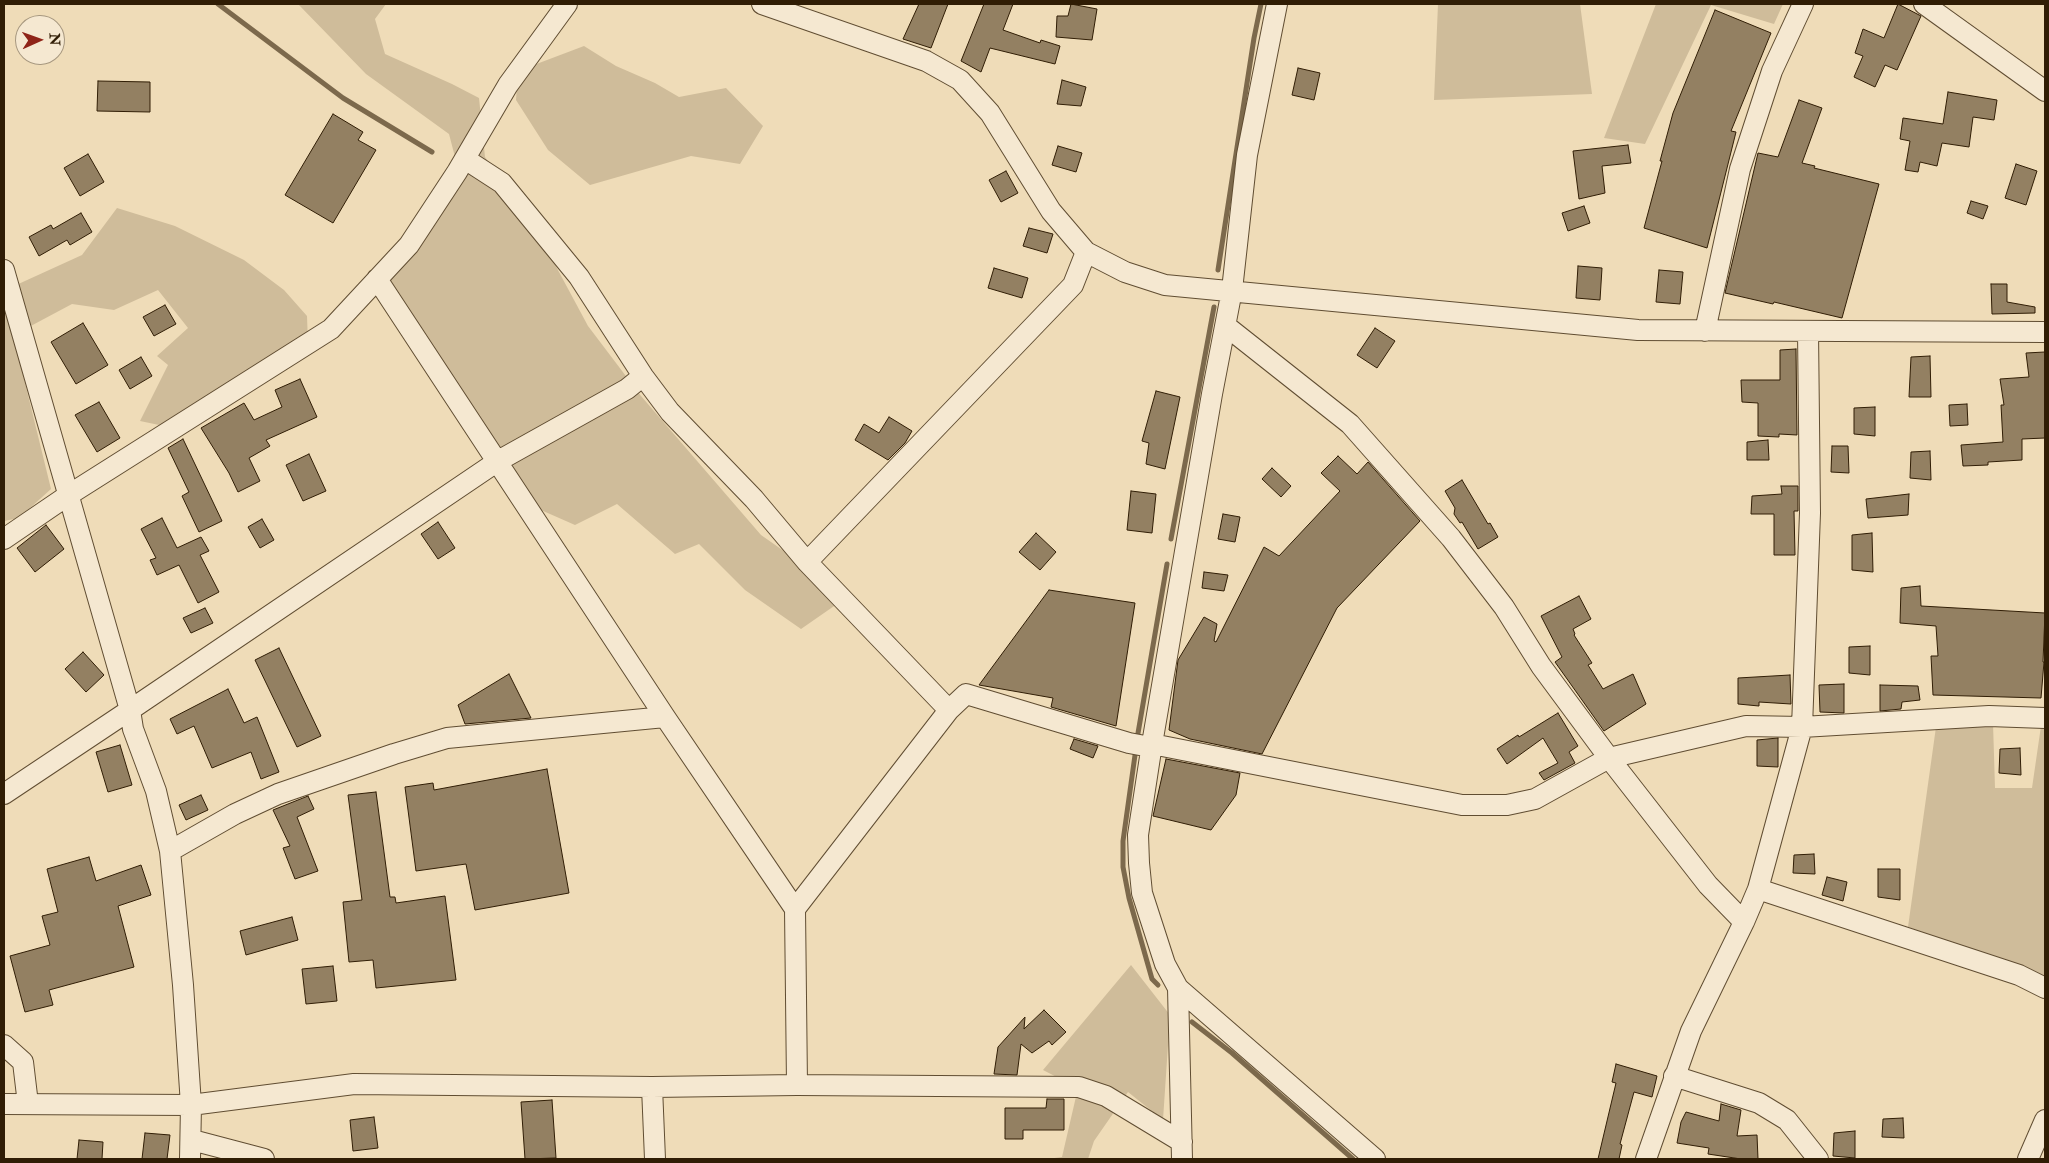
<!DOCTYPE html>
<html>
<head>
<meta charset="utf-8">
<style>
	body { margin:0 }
	#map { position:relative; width:2049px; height:1163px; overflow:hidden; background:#efdcb8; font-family:"IM FELL Double Pica",serif }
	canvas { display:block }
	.frame { position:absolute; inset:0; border:5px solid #301d05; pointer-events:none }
	.north { position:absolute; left:15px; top:15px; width:50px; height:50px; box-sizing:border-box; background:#f5e8d1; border:1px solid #a6977f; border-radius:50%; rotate:88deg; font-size:14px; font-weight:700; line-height:20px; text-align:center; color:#301d05 }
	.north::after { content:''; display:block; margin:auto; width:18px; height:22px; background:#8f2418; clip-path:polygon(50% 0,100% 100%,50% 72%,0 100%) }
</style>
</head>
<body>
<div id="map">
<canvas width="2049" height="1163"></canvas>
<div class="frame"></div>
<div class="north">N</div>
</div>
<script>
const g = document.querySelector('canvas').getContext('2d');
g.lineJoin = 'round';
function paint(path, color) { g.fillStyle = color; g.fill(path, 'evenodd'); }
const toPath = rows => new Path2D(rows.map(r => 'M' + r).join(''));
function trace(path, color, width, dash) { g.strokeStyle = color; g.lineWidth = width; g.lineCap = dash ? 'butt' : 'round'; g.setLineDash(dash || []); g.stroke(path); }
paint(toPath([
	[298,4,386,4,375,19,385,54,452,84,479,98,485,157,530,218,588,326,641,396,761,535,821,577,837,604,801,629,745,590,699,544,675,554,617,504,575,525,525,503,383,289,461,180,449,134,366,74],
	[1438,4,1580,4,1592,94,1434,100],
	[1656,4,1783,4,1774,24,1711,5,1645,144,1604,138],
	[584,46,616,66,655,83,679,97,726,88,763,126,740,164,691,156,590,185,548,150,516,100,518,71],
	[117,208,175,226,244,260,284,290,307,316,308,344,164,426,140,421,168,365,157,356,188,328,158,290,114,310,72,304,27,328,14,286,82,255],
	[4,297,51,489,19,518,4,521],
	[1993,723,1995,788,2032,788,2041,726,2045,727,2045,977,1908,927,1936,727],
	[1131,965,1170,1015,1163,1120,1128,1092,1094,1141,1088,1159,1047,1159,1062,1157,1078,1088,1043,1070]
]), '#cfbc9a');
trace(toPath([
	[218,4,343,98,432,152],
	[1218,270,1254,38,1261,4],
	[1171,539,1214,307],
	[1137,739,1167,564],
	[1136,748,1123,841,1123,867,1129,898,1152,979,1158,985],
	[1192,1022,1232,1053,1353,1159]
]), '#7c694c', 5);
const building = toPath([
	[919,4,948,4,931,48,903,39,919,4],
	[984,4,1013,4,1003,30,1040,43,1041,40,1060,46,1055,64,990,48,981,72,961,61,984,4],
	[1071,4,1097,9,1092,40,1056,37,1057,16,1068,16,1071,4],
	[1898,4,1921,16,1897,70,1885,65,1875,87,1854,77,1863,56,1855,53,1863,29,1884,38,1898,4],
	[1715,10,1771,33,1731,131,1736,132,1707,248,1644,228,1662,161,1660,161,1673,113,1715,10],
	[1298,68,1320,73,1314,100,1292,95,1298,68],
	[1062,80,1086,87,1081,106,1057,104,1062,80],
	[98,81,150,82,150,112,97,111,98,81],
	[1948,92,1997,100,1994,120,1973,117,1969,147,1942,143,1937,166,1920,162,1918,172,1905,170,1910,141,1900,139,1903,118,1943,124,1948,92],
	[1799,100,1822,108,1802,163,1815,166,1814,168,1879,184,1842,318,1774,302,1773,304,1725,293,1758,153,1778,157,1799,100],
	[333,114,363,132,358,140,376,150,333,223,285,195,333,114],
	[1628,145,1631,163,1602,166,1605,193,1579,199,1573,151,1628,145],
	[1058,146,1082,153,1076,172,1052,165,1058,146],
	[88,154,104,182,80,196,64,168,88,154],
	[2016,164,2037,171,2026,205,2005,198,2016,164],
	[1006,171,1018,193,1001,202,989,180,1006,171],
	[1971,201,1988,206,1983,219,1967,213,1971,201],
	[1584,206,1590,223,1568,231,1562,213,1584,206],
	[81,213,92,232,70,245,67,240,39,256,29,237,51,225,53,229,81,213],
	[1029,228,1053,234,1047,253,1023,246,1029,228],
	[1578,266,1602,268,1600,300,1576,298,1578,266],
	[994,268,1028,278,1022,298,988,288,994,268],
	[1659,270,1683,272,1680,304,1656,302,1659,270],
	[1991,284,2007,284,2007,302,2035,307,2035,313,1992,314,1991,284],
	[165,305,176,324,154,336,143,317,165,305],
	[83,323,108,365,76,384,51,342,83,323],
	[1375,328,1395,341,1377,368,1357,355,1375,328],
	[1796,349,1797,435,1779,434,1779,437,1758,436,1758,403,1742,402,1741,380,1780,380,1780,350,1796,349],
	[2045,352,2045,438,2022,439,2022,460,1988,462,1988,465,1963,466,1961,445,2003,442,2001,405,2004,405,2000,379,2029,377,2026,353,2045,352],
	[1930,356,1931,397,1909,397,1911,357,1930,356],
	[141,357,152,376,130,389,119,370,141,357],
	[300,379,317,417,266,440,270,446,249,458,260,481,238,492,229,473,201,428,244,403,254,420,282,407,275,390,300,379],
	[1156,391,1180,397,1165,469,1146,464,1149,443,1142,441,1156,391],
	[99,402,120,438,97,452,75,415,99,402],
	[1967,404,1968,425,1950,426,1949,405,1967,404],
	[1875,407,1875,436,1854,434,1854,408,1875,407],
	[889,417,912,431,905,443,888,460,855,440,864,424,879,433,889,417],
	[183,439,222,521,199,532,182,496,189,492,168,448,183,439],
	[1768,440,1769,460,1747,460,1747,442,1768,440],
	[1832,446,1848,446,1849,473,1831,472,1832,446],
	[1930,451,1931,480,1910,478,1911,452,1930,451],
	[309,454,326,491,303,501,286,465,309,454],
	[1338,456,1357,474,1368,462,1420,521,1337,608,1262,754,1190,739,1169,730,1178,660,1204,617,1217,624,1214,641,1216,642,1264,547,1279,556,1340,491,1321,473,1338,456],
	[1272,468,1291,486,1281,497,1262,479,1272,468],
	[1462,480,1488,524,1490,523,1498,537,1478,549,1462,522,1460,523,1454,514,1455,508,1445,491,1462,480],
	[1781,486,1798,486,1798,511,1794,511,1795,555,1774,555,1774,514,1751,514,1752,496,1782,494,1781,486],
	[1131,491,1156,494,1152,533,1127,530,1131,491],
	[1909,494,1908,515,1868,518,1866,499,1909,494],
	[1223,514,1240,517,1235,542,1218,539,1223,514],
	[162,518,177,548,201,537,209,551,200,555,219,592,198,603,179,565,157,575,150,560,156,558,141,529,162,518],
	[262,519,274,540,260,548,248,527,262,519],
	[438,522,455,548,438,559,421,534,438,522],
	[46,525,64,549,35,572,17,548,46,525],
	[1036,533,1056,552,1040,570,1019,552,1036,533],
	[1872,533,1873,572,1852,570,1852,535,1872,533],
	[1204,572,1228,575,1224,591,1202,588,1204,572],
	[1920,586,1921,606,2045,613,2043,662,2044,662,2041,698,1933,695,1931,656,1938,656,1936,626,1900,623,1901,588,1920,586],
	[1049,590,1135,603,1116,726,1051,707,1053,698,979,685,1049,590],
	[1579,596,1591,619,1573,629,1575,634,1574,635,1592,663,1588,665,1603,689,1633,674,1646,704,1604,731,1555,662,1562,657,1541,616,1579,596],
	[205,608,213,623,191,633,183,618,205,608],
	[1870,646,1870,675,1849,673,1849,647,1870,646],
	[279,648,321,736,297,747,255,660,279,648],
	[83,652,104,675,86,692,65,669,83,652],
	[509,674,531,718,465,724,458,705,509,674],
	[1790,675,1791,704,1759,702,1759,706,1738,704,1738,678,1790,675],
	[1844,684,1844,713,1820,712,1819,685,1844,684],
	[1880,685,1918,686,1920,700,1902,702,1901,709,1880,711,1880,685],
	[228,689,244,723,257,717,279,772,261,779,251,752,212,768,194,726,177,734,170,719,228,689],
	[1558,713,1578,746,1569,752,1575,763,1544,780,1539,773,1558,763,1543,738,1507,764,1497,749,1518,735,1519,737,1558,713],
	[1778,738,1778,767,1757,766,1757,740,1778,738],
	[1074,739,1098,746,1093,758,1070,749,1074,739],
	[120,745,132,785,108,792,96,752,120,745],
	[2020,748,2021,775,1999,773,2000,749,2020,748],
	[1166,759,1240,773,1236,795,1211,830,1153,816,1166,759],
	[547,769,569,893,475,910,466,864,416,871,405,787,433,783,434,790,547,769],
	[376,792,390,897,395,897,396,903,445,896,456,980,376,988,373,960,349,962,343,902,362,900,348,795,376,792],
	[201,795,208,810,186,820,179,805,201,795],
	[308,796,314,809,297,817,318,871,295,879,283,848,290,846,273,810,308,796],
	[1814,854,1815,874,1793,873,1794,855,1814,854],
	[89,857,96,881,141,865,151,895,118,906,134,967,49,990,53,1005,25,1012,10,956,50,945,42,916,58,912,47,869,89,857],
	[1878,869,1900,869,1900,900,1878,897,1878,869],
	[1827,877,1847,882,1843,901,1822,895,1827,877],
	[292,917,298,940,246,955,240,931,292,917],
	[333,966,337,1001,306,1004,302,969,333,966],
	[1044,1010,1066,1032,1052,1045,1049,1041,1032,1053,1021,1044,1017,1075,994,1074,998,1047,1025,1017,1024,1029,1044,1010],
	[1616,1064,1657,1076,1652,1097,1634,1092,1620,1144,1622,1145,1619,1159,1598,1159,1616,1083,1612,1082,1616,1064],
	[1047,1099,1064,1099,1064,1130,1023,1130,1023,1139,1005,1139,1005,1108,1046,1108,1047,1099],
	[552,1100,556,1158,525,1159,521,1102,552,1100],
	[1721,1104,1741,1110,1737,1136,1757,1135,1758,1159,1741,1159,1708,1154,1709,1148,1677,1143,1681,1122,1686,1112,1719,1121,1721,1104],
	[374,1117,378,1148,353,1151,350,1120,374,1117],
	[1903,1118,1904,1138,1882,1137,1883,1119,1903,1118],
	[1855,1131,1855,1158,1833,1156,1834,1133,1855,1131],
	[145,1133,170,1135,167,1159,142,1159,145,1133],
	[79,1140,103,1142,102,1159,77,1159,79,1140]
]);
paint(building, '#938062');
trace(building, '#301d05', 1);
const minor = toPath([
	[762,4,926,61,960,80,990,113,1051,211,1086,252,1125,272,1165,285,1638,330,2045,332],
	[1277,4,1247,155,1232,290,1212,394,1152,744,1138,835,1139,863,1142,893,1165,964,1178,988,1375,1159],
	[1924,4,2045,91],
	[465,159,502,183,579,277,643,376,670,412,754,499,807,562,949,710],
	[4,270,130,710,133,729,156,791,170,851,183,985,191,1105,190,1159],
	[377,279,665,717,795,909,797,1085],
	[1226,326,1350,424,1451,538,1504,607,1541,666,1609,758,1708,885,1744,922],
	[1705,331,1740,169,1772,71,1803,4],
	[4,539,67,496,331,329,409,245,457,172,508,85,567,4],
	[807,562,1073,285,1086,252],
	[4,794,130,710,498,461,627,389,643,376],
	[170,851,235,814,278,794,394,754,447,738,665,717],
	[1758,889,2019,975,2045,988],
	[795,909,949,710,966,694,1129,743,1145,746,1152,744,1462,805,1507,805,1535,799,1609,758,1746,726,1802,727,1989,716,2045,718],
	[1178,988,1182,1159],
	[4,1045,23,1062,28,1104],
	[1674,1076,1759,1103,1787,1120,1818,1159],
	[652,1087,655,1159],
	[4,1104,191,1105,354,1084,652,1087,797,1085,1079,1087,1106,1096,1182,1142],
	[192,1140,264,1159],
	[1646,1159,1691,1031,1744,922,1758,889,1802,727,1810,513,1808,331],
	[2028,1159,2045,1120]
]);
trace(minor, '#604d32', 22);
trace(minor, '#f5e8d1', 20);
</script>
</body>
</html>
